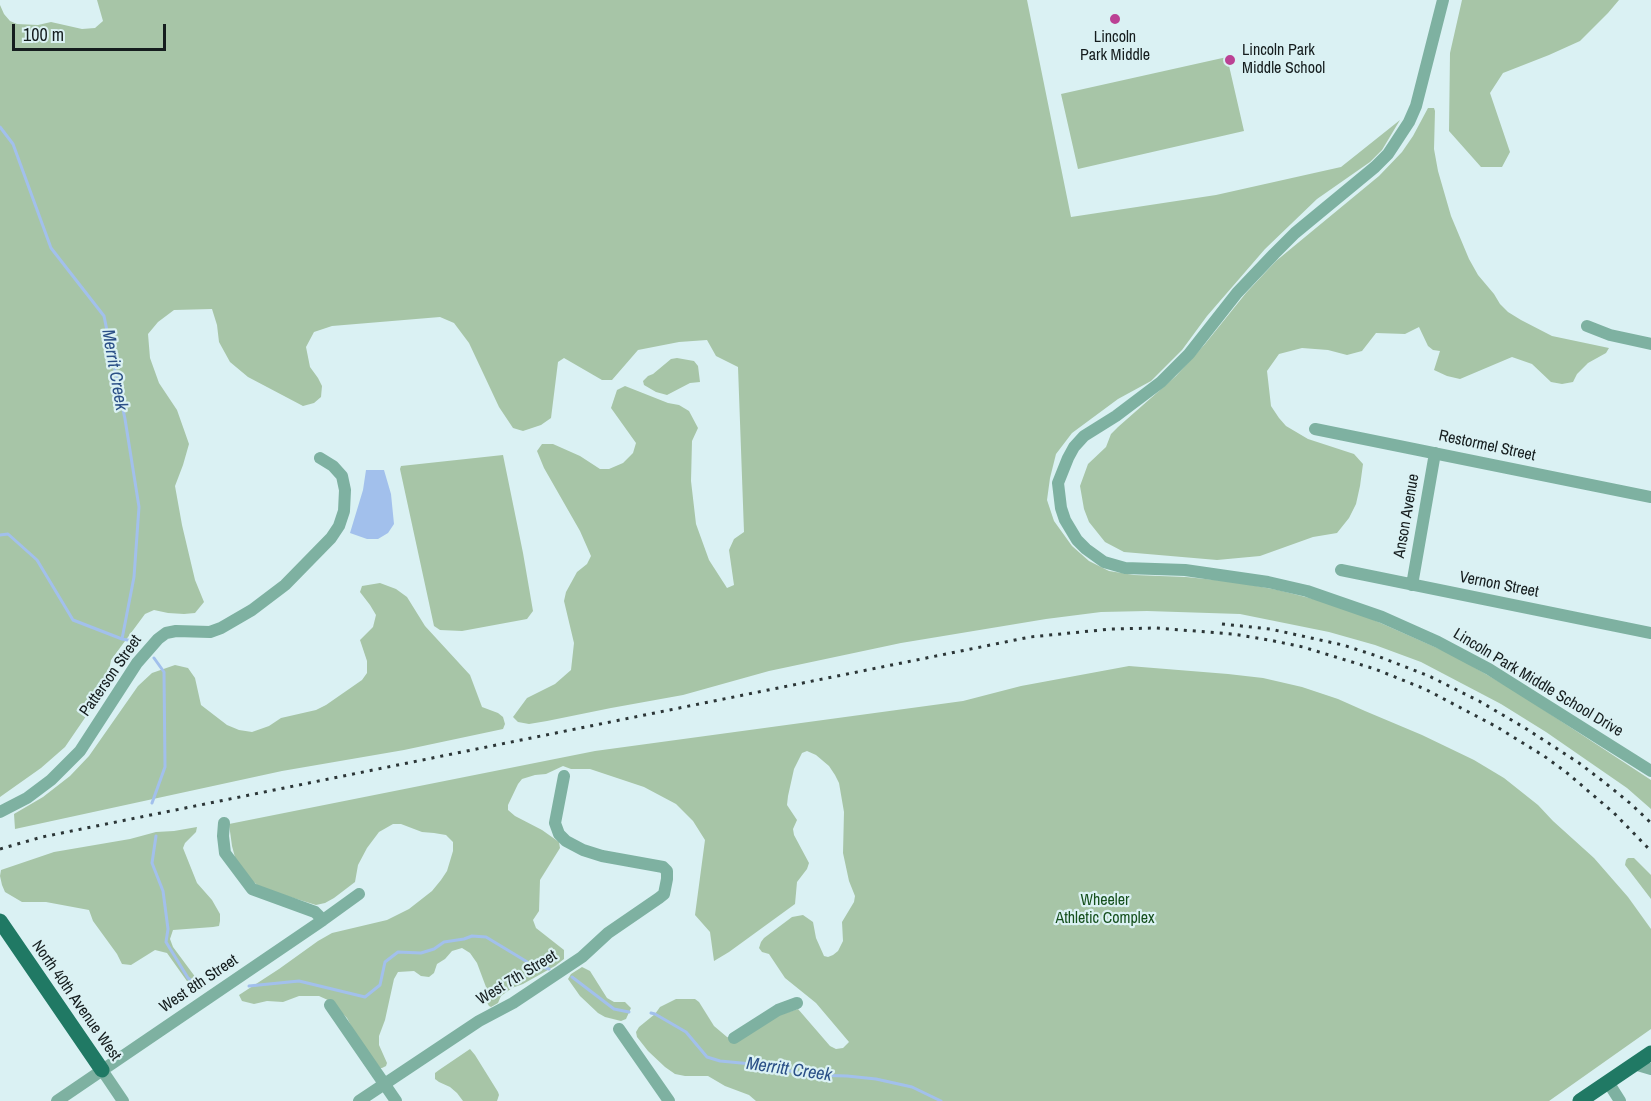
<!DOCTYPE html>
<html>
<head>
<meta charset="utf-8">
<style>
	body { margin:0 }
	#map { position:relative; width:1651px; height:1101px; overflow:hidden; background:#daf1f3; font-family:"Archivo Narrow",sans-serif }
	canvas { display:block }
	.scale { position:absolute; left:12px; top:24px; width:154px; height:27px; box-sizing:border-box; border:3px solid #151d1e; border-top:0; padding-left:8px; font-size:18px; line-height:21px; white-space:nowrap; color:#151d1e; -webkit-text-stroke:4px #daf1f3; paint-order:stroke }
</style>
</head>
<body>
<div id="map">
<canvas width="1651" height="1101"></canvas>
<div class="scale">100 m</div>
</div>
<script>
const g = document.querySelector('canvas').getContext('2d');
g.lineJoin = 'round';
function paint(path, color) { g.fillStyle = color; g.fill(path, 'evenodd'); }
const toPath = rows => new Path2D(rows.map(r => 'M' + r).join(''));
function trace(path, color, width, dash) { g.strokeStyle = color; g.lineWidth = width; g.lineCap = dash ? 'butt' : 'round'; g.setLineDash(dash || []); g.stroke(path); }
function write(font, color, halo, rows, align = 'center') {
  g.font = font + ' "Archivo Narrow",sans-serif'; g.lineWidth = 4.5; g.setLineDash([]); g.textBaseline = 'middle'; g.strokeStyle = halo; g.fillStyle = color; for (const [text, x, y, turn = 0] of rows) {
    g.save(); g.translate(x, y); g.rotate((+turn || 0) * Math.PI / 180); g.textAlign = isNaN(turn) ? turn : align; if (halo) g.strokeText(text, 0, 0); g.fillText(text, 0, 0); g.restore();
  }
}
paint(toPath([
	[97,0,1027,0,1071,217,1216,195,1341,167,1400,120,1382,150,1370,162,1317,199,1265,249,1207,316,1182,350,1151,381,1118,399,1072,433,1056,454,1050,478,1047,500,1054,521,1072,546,1089,561,1109,571,1134,575,1186,577,1235,582,1278,590,1329,603,1367,617,1453,655,1515,691,1651,780,1651,809,1627,788,1546,732,1501,704,1421,662,1375,645,1329,632,1240,614,1147,611,1101,612,1046,619,901,643,769,671,683,695,611,708,547,721,529,724,518,722,513,717,527,698,555,684,571,670,574,643,564,601,566,592,577,572,587,564,591,556,580,531,544,468,537,451,542,444,553,444,580,456,600,469,609,469,623,463,633,453,636,443,611,408,617,390,625,386,668,403,679,405,689,411,698,428,692,441,691,481,696,524,709,560,727,588,734,585,729,550,734,539,744,532,738,367,716,356,707,340,679,342,638,350,612,380,602,380,564,358,558,362,551,418,541,425,523,431,513,428,499,407,469,343,454,323,440,317,332,326,314,332,306,347,310,367,318,378,322,386,321,397,314,403,303,406,248,377,230,362,219,342,217,325,212,309,174,310,158,322,148,334,150,358,159,383,177,410,189,444,183,465,175,486,182,525,195,580,204,602,195,613,184,614,168,613,154,610,145,614,111,660,106,687,65,747,41,768,0,797,0,5,4,14,10,21,17,24,38,25,51,22,82,29,95,28,103,21],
	[1462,0,1619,0,1608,13,1580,41,1549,55,1503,73,1490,93,1510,152,1502,167,1481,167,1449,131,1450,53],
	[1227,57,1244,131,1078,169,1061,94],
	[1428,108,1434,108,1435,111,1434,149,1438,171,1451,216,1469,259,1478,275,1494,294,1500,304,1508,312,1521,320,1552,336,1609,348,1606,353,1588,363,1577,374,1573,382,1562,384,1551,382,1532,364,1512,357,1460,379,1447,376,1434,370,1440,351,1433,350,1428,346,1419,327,1405,334,1376,333,1362,351,1347,355,1328,350,1302,348,1279,354,1267,371,1271,406,1279,418,1286,426,1308,439,1354,454,1363,464,1360,486,1356,504,1349,518,1337,533,1313,537,1260,556,1217,560,1124,552,1105,542,1089,522,1084,509,1080,486,1088,464,1106,447,1111,434,1118,427,1176,376,1205,344,1246,293,1276,261,1379,176,1402,152,1413,136],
	[677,358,694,361,698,366,700,382,690,383,667,395,656,392,644,385,643,381,648,376,653,374,671,359],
	[503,455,523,553,533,611,527,619,462,631,440,630,434,626,400,469,401,466],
	[380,583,396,589,407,597,425,626,470,675,482,707,498,713,503,717,505,724,503,729,404,750,282,771,15,829,14,814,43,797,70,776,89,756,138,686,152,673,175,665,188,668,195,678,201,705,227,725,239,730,252,732,269,726,281,718,316,710,326,705,362,680,367,673,367,661,360,640,373,627,376,615,370,605,360,592,362,586],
	[1129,666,1228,674,1263,678,1302,687,1338,699,1365,711,1422,735,1474,760,1504,778,1538,805,1553,821,1594,858,1628,897,1651,929,1651,1029,1549,1101,756,1101,749,1095,725,1086,708,1076,685,1076,675,1074,665,1067,648,1051,637,1037,636,1032,639,1027,655,1014,660,1007,676,999,695,999,699,1002,714,1026,727,1037,735,1039,761,1021,798,1009,830,1046,836,1049,843,1048,849,1042,816,1003,785,978,769,954,762,952,759,948,761,942,764,938,792,917,803,915,813,922,816,938,824,956,828,957,833,955,838,951,843,941,842,922,854,902,855,896,849,881,843,853,844,812,839,783,835,775,829,766,816,755,807,751,802,753,794,769,788,796,787,805,797,820,793,829,794,835,809,863,807,869,797,882,795,904,729,952,714,961,710,932,695,915,705,840,693,821,676,804,644,787,590,769,571,769,563,766,546,774,535,775,522,779,518,784,508,805,508,810,515,816,542,830,559,842,560,848,540,880,539,911,533,920,536,928,564,950,564,959,555,966,523,984,512,988,501,996,498,1003,491,1007,489,1006,485,999,486,987,477,963,470,953,462,948,452,951,445,959,437,964,434,973,429,977,421,976,414,971,398,972,394,979,385,1020,379,1036,379,1045,387,1063,386,1066,382,1068,380,1068,357,1037,347,1018,330,1001,319,996,299,996,283,1002,267,1001,254,1004,242,1001,239,995,279,969,318,941,332,933,387,920,409,909,432,891,441,880,447,871,453,851,453,842,446,835,434,833,422,832,401,824,393,824,379,832,367,848,358,865,355,882,334,898,325,903,316,905,261,888,251,880,236,861,232,846,229,824,595,751,963,701,1021,686],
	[197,827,196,832,185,843,183,848,197,883,212,900,220,914,220,921,219,926,213,927,173,930,170,939,173,947,196,978,197,987,197,990,194,991,167,953,155,950,131,965,122,964,117,954,93,921,89,910,46,902,22,902,5,892,2,885,0,876,1,870,54,852,130,839,156,832,174,831],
	[1628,858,1634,858,1651,875,1651,899,1625,865,1626,860],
	[582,967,590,971,607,998,614,1002,625,1002,631,1008,626,1019,621,1021,605,1017,598,1013,580,996,568,979,571,974],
	[470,1049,475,1055,498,1092,499,1095,497,1101,463,1101,457,1093,450,1087,439,1082,435,1079,435,1073,439,1070]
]), '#a7c5a7');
paint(toPath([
	[366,470,384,470,391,494,394,524,388,533,378,539,367,539,350,533,363,490]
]), '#a2c0ec');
trace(toPath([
	[0,127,13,144,51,248,104,316,125,419,139,507,134,577,122,639],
	[0,535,8,534,37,560,73,620,122,639,133,641],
	[152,803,165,767,164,672,154,658],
	[156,836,152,863,163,891,168,929,166,942,188,978,194,983],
	[572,977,614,1009,629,1012],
	[249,986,299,981,365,997,380,985,385,962,398,952,421,953,434,949,444,942,464,939,472,936,486,937,529,963,549,969],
	[651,1013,655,1014,686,1032,707,1057,720,1061,773,1066,786,1070,807,1075,847,1076,876,1079,912,1087,941,1101]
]), '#a2c0ec', 3);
trace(toPath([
	[1443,0,1416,106,1409,122,1388,154,1375,167,1295,233,1274,254,1237,293,1189,354,1161,382,1116,416,1084,436,1074,447,1068,458,1058,483,1061,508,1065,520,1077,540,1086,549,1104,562,1125,568,1185,570,1268,582,1307,591,1382,617,1438,642,1489,669,1651,771],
	[1587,326,1610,335,1651,344],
	[1315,429,1651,497],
	[1341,570,1651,633],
	[1412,585,1435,453],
	[0,812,27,798,51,780,80,751,137,663,158,639,166,633,176,631,210,632,221,628,252,610,285,585,331,538,339,526,344,511,345,490,342,476,333,466,320,458],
	[224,823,223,836,225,853,252,889,315,912,323,920],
	[330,1005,396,1101],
	[619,1029,669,1101],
	[734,1038,778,1010,797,1003],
	[1634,1064,1651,1069],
	[102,1070,123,1101],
	[1608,1082,1620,1101],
	[57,1101,323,920,359,894],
	[359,1101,479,1021,513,1003,582,957,608,933,659,898,664,894,667,879,667,871,663,867,602,856,583,850,566,841,559,834,555,823,564,776]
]), '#7eb1a1', 12);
trace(toPath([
	[0,921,102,1070],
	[1580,1101,1651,1053]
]), '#207964', 15);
trace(toPath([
	[1222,624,1270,629,1343,645,1380,657,1429,676,1479,701,1525,728,1579,763,1604,782,1631,804,1651,823],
	[0,849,42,837,1030,637,1111,629,1156,628,1233,634,1269,640,1303,647,1375,669,1425,689,1497,727,1544,756,1566,772,1614,813,1651,851]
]), '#2c3637', 3, [3, 6]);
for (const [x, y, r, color] of [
	[1115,19,6,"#bb4194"],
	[1230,60,6,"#bb4194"]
]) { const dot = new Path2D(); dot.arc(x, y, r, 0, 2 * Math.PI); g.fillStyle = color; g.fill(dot); trace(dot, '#daf1f3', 2); }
write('16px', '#151d1e', '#daf1f3', [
	["Lincoln",1115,38],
	["Park Middle",1115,56],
	["Lincoln Park",1242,51,"left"],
	["Middle School",1242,69,"left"]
]);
write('16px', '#151d1e', '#daf1f3', [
	["Restormel Street",1487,446,12],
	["Anson Avenue",1407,516,-80],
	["Vernon Street",1499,585,11],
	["Patterson Street",111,676,-55],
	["Lincoln Park Middle School Drive",1538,683,31],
	["West 7th Street",517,978,-31],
	["West 8th Street",199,984,-34],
	["North 40th Avenue West",76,1001,55]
]);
write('16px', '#154f1c', '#daf1f3', [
	["Wheeler",1105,901],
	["Athletic Complex",1105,919]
]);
write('italic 18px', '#2b5087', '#daf1f3', [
	["Merrit Creek",114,370,80],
	["Merritt Creek",789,1070,8]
]);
</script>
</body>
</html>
